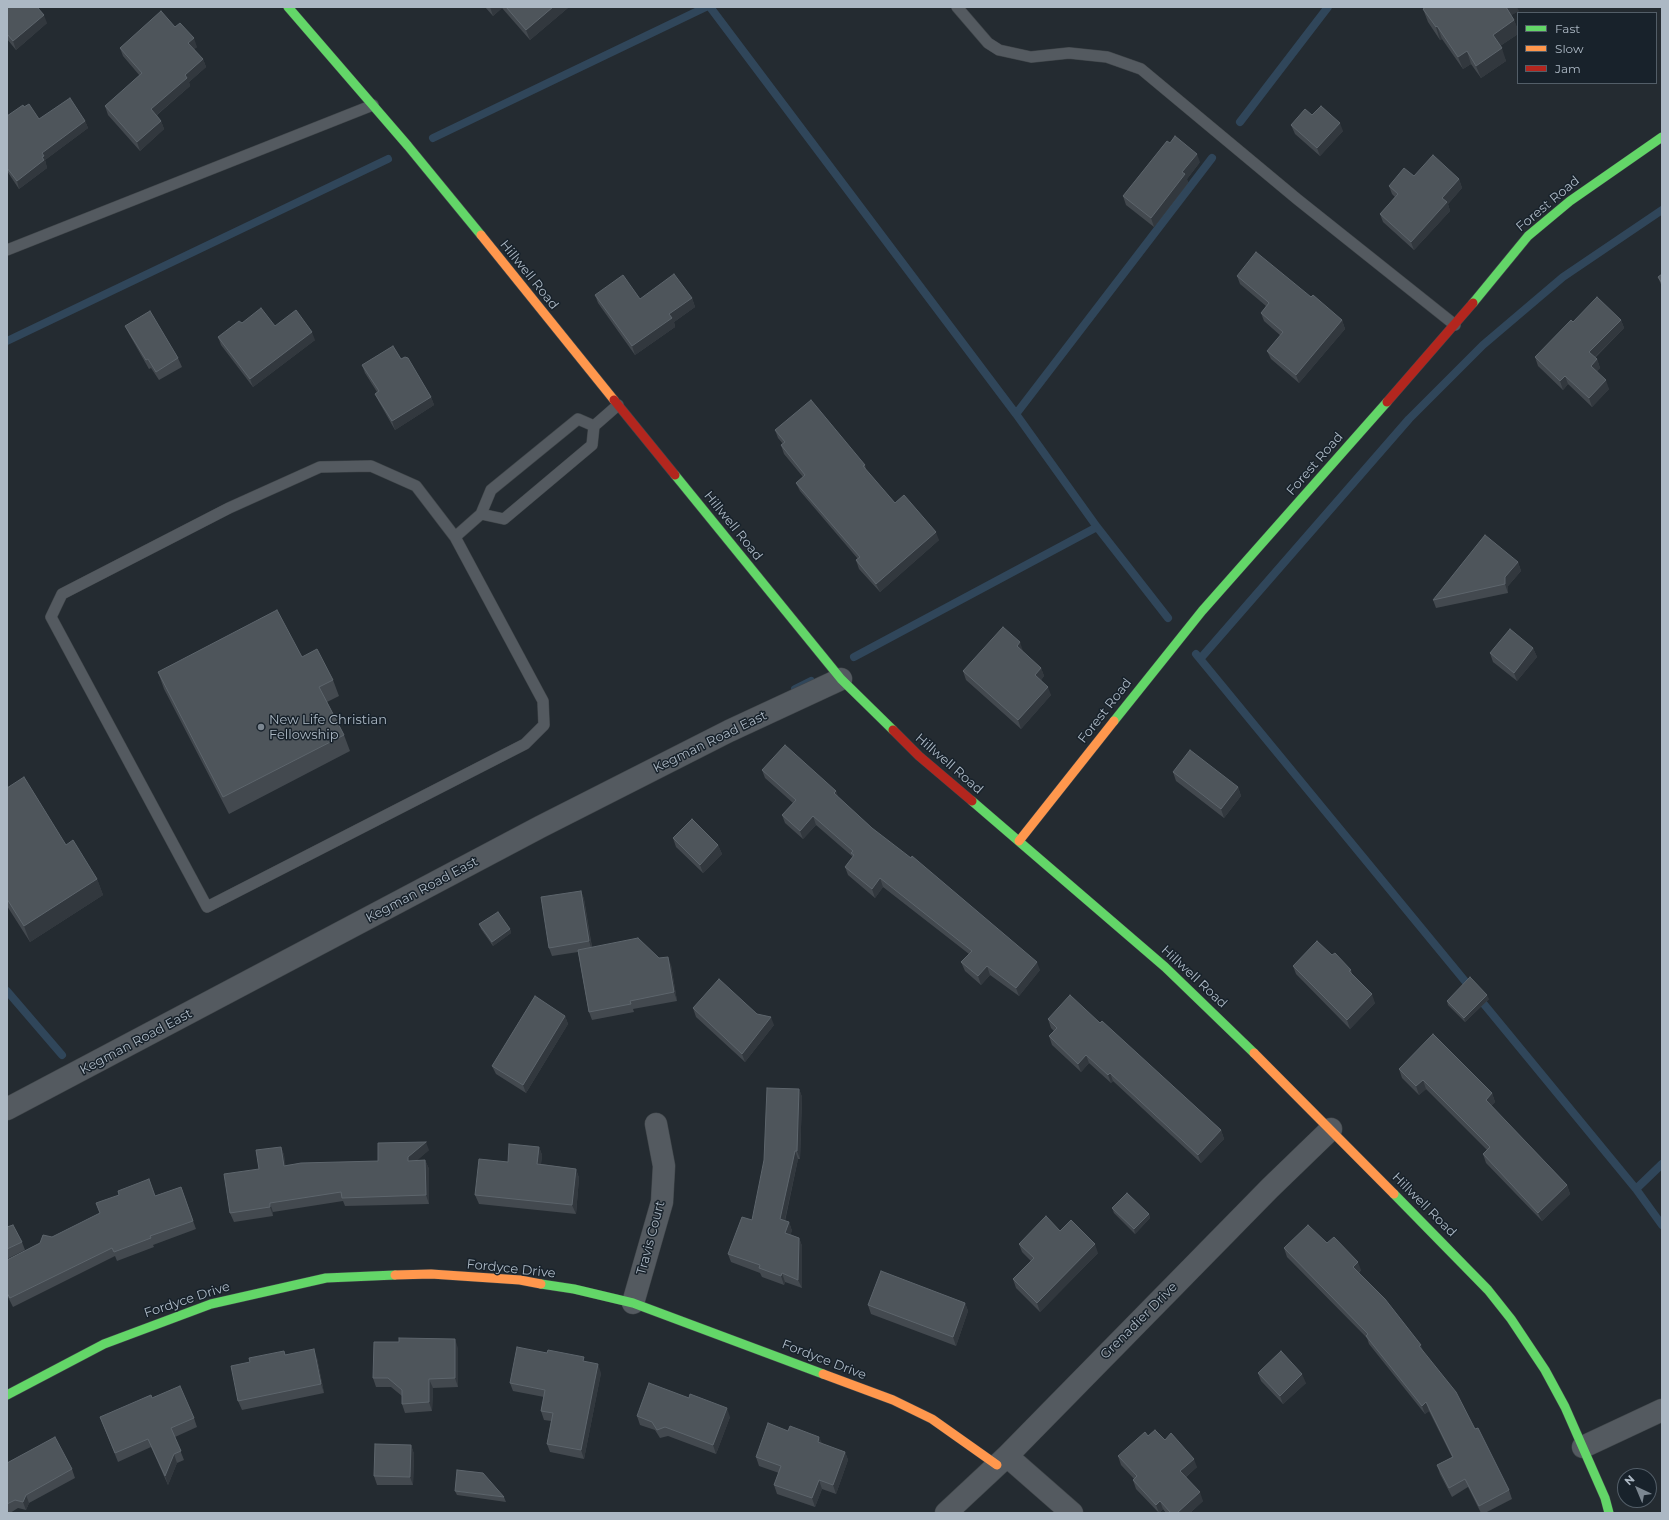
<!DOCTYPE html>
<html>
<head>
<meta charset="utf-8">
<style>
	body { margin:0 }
	#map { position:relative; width:1669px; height:1520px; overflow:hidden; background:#242b31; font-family:Montserrat,sans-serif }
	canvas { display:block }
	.frame { position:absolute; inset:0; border:8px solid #acb8c4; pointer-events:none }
	.legend { position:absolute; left:1517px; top:12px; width:140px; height:72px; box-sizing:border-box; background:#18222b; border:1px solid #535e68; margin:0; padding:5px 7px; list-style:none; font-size:12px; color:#acb8c4 }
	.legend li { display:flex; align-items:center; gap:8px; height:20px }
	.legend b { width:20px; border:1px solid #535e68 }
	.north { position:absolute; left:1617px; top:1468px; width:40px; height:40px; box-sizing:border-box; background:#18222b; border:1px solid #535e68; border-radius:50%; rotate:316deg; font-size:11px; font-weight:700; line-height:16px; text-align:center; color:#acb8c4 }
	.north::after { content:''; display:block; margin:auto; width:14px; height:18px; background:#7c8791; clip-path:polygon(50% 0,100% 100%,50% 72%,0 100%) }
</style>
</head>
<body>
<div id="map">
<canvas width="1669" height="1520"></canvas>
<div class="frame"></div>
<ul class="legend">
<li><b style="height:5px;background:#63d668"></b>Fast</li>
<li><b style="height:5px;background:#ff974d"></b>Slow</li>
<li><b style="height:5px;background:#b3261e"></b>Jam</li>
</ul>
<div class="north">N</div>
</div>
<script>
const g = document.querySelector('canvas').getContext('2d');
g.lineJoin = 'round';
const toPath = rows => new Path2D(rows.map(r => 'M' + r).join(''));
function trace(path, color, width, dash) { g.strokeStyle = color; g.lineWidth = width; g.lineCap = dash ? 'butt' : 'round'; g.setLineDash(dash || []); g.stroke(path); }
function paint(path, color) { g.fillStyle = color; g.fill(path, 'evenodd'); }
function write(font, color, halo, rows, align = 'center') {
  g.font = font + ' Montserrat,sans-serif'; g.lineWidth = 3; g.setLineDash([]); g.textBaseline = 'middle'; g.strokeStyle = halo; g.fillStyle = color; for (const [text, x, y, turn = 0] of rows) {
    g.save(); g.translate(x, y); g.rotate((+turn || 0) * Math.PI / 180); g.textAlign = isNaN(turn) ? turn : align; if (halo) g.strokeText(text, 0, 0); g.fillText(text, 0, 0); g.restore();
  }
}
trace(toPath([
	[710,7,1016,414,1097,527,1168,618],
	[1240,122,1328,7],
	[433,138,706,7],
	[7,341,388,159],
	[1016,414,1212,158],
	[1196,654,1636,1189,1662,1225],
	[854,657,1097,527],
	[1200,659,1409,419,1483,345,1563,277,1662,210],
	[795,689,811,681],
	[7,991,62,1055],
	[1636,1189,1662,1164]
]), '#30465a', 8);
const lane = toPath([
	[957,7,988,43,999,50,1031,57,1069,53,1107,57,1141,69,1297,199,1455,325],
	[7,250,373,105],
	[594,426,578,419,491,490,481,514,504,519,592,445,594,426,618,405],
	[455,537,543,701,544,725,525,744,207,907,51,617,62,594,229,508,320,467,371,466,416,486,455,537,481,514]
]);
const street = toPath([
	[7,1109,540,827,729,731,841,679],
	[633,1303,662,1202,664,1166,656,1124],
	[1583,1447,1662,1410],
	[1007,1456,1072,1513],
	[946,1513,1007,1456,1270,1188,1331,1129]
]);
const fast = toPath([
	[288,7,408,146,481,235],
	[1473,303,1528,236,1570,201,1662,137],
	[675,475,841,679,893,730],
	[1114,721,1202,611,1387,402],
	[972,801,1165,967,1254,1053],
	[1394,1194,1488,1290,1511,1319,1545,1370,1565,1407,1605,1498,1609,1513],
	[541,1284,574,1289,633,1303,823,1374],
	[7,1395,104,1344,211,1304,326,1278,395,1275]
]);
const slow = toPath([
	[481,235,614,400],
	[1019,841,1114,721],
	[1254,1053,1394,1194],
	[395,1275,431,1274,520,1280,541,1284],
	[823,1374,893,1400,932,1419,997,1465]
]);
const jam = toPath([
	[614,400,675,475],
	[1387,402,1473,303],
	[893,730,919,756,972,801]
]);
trace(lane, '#40464a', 12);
trace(street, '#40464a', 23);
trace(fast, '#40464a', 10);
trace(slow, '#40464a', 10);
trace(jam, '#40464a', 10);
trace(lane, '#545a60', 11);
trace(street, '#545a60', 22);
trace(fast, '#63d668', 9);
trace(slow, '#ff974d', 9);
trace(jam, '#b3261e', 9);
paint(toPath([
	[7,7,47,23,16,50,7,39],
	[485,7,569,7,530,40,502,8,493,16],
	[1423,9,1519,11,1511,15,1514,20,1518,30,1518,34,1500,46,1506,61,1481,78,1471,64,1463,69,1442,39,1440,40,1428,22],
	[175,27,197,47,194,49,203,59,206,67,189,82,190,86,157,115,161,121,164,129,140,151,108,115,105,106,140,76,123,56,120,48],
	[24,107,39,119,85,121,88,128,45,160,47,168,19,189,7,171,7,116],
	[1312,115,1343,131,1320,156,1295,134,1291,125],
	[1200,162,1187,179,1188,183,1154,227,1126,205,1123,196],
	[1414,176,1459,179,1462,188,1448,204,1450,211,1414,250,1383,222,1380,214,1395,197,1392,194,1389,186],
	[1662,274,1662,287,1658,277],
	[1237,276,1311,297,1342,320,1345,329,1299,383,1271,359,1267,351,1281,336,1264,321,1261,313,1266,306,1240,284],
	[595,295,640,299,692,298,695,307,674,322,675,327,635,355,598,303],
	[1621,320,1624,328,1595,358,1597,359,1600,368,1597,371,1609,389,1592,407,1568,384,1563,390,1538,366,1535,357,1573,322],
	[125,326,178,358,182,367,159,380,151,368,149,369,129,334],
	[275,326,315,340,253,387,221,345,218,337],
	[401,359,431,397,434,405,395,430,379,402,375,394,377,392,365,373,362,365],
	[775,430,865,465,866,470,895,503,939,540,880,592,859,569,856,560,858,559,800,491,796,483,803,477,784,454,781,445,783,444,778,438],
	[1518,562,1521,571,1508,586,1508,593,1436,608,1433,600],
	[1533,648,1537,657,1517,681,1493,662,1490,653],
	[1023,651,1023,652,1041,668,1044,676,1041,680,1051,695,1021,729,966,680,963,671],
	[302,657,333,680,339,696,327,702,344,735,350,751,229,814,164,689,158,672],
	[762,770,836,791,838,797,872,828,1040,970,1019,996,990,975,981,985,965,971,961,962,969,954,883,887,875,898,848,875,845,867,853,857,816,825,803,839,785,823,782,815,793,803,765,778],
	[1173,772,1238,787,1241,796,1224,818,1176,781],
	[7,788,97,879,103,895,30,942,7,906],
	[673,838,718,845,722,854,703,873,676,847],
	[581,891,584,899,592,947,659,958,671,965,677,1001,633,1009,634,1012,592,1020,589,1012,578,952,552,956,549,948],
	[479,924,510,929,511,933,493,946,481,929],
	[1332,955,1351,970,1352,974,1375,1003,1350,1029,1296,974,1293,966],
	[1489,999,1465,1022,1448,1005,1447,1001],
	[693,1008,757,1014,774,1025,745,1062,696,1017],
	[565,1016,568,1024,526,1093,496,1074,492,1066],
	[1048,1019,1100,1023,1221,1130,1224,1139,1201,1163,1113,1081,1111,1083,1089,1063,1081,1072,1052,1045,1049,1036,1054,1031,1051,1028],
	[1399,1069,1492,1093,1495,1102,1491,1106,1567,1185,1570,1194,1542,1221,1486,1163,1483,1154,1487,1150,1426,1089,1419,1095,1402,1078],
	[799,1089,802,1097,800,1159,798,1159,785,1221,789,1222,792,1231,790,1234,799,1238,802,1246,802,1288,785,1282,784,1285,762,1277,760,1273,731,1262,728,1254,752,1220],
	[281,1147,284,1155,285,1165,378,1161,429,1150,417,1160,425,1160,429,1169,429,1204,345,1206,343,1201,273,1212,273,1216,234,1222,230,1213,259,1169],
	[539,1147,542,1155,541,1164,576,1169,579,1178,576,1214,479,1204,475,1195,508,1162],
	[181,1187,196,1229,153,1245,154,1247,117,1261,115,1256,13,1307,7,1295,7,1260,52,1237,155,1196],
	[1112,1208,1149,1214,1150,1218,1135,1234,1114,1213],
	[7,1227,22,1242,25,1250,7,1259],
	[1327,1243,1361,1270,1359,1273,1424,1353,1475,1429,1509,1490,1512,1499,1485,1513,1481,1513,1468,1487,1452,1497,1440,1474,1437,1465,1452,1457,1429,1411,1425,1414,1369,1344,1367,1338,1287,1257,1284,1248],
	[1019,1244,1098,1253,1040,1312,1016,1288,1013,1279,1031,1261,1022,1252],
	[965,1303,968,1311,956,1346,871,1314,868,1305],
	[458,1348,458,1387,433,1388,432,1411,405,1413,402,1404,402,1396,391,1387,376,1387,373,1378],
	[284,1351,285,1355,317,1358,324,1393,242,1410,238,1401,250,1362],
	[585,1362,601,1373,584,1459,550,1452,547,1444,551,1421,544,1420,541,1411,544,1397,513,1391,510,1383],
	[1258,1373,1306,1383,1283,1404,1261,1381],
	[152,1398,194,1418,197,1427,175,1437,184,1460,177,1463,168,1485,151,1447,118,1462,100,1417],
	[637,1416,730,1417,716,1454,668,1436,660,1438,655,1430,640,1425],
	[1165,1440,1197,1467,1186,1477,1203,1501,1190,1513,1166,1513,1163,1509,1159,1513,1136,1489,1133,1480,1134,1479,1121,1465,1118,1456],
	[822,1444,845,1452,848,1460,836,1494,822,1489,815,1507,777,1494,774,1485,779,1473,759,1466,756,1457],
	[411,1445,414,1454,413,1485,377,1485,374,1476],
	[7,1463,72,1469,75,1478,29,1503,26,1510,18,1508,10,1513,7,1513],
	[455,1491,504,1497,506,1502,457,1495]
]), '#43494f');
paint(toPath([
	[490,7,502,7,502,8,493,16],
	[553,7,569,7,530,40,526,30],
	[1505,7,1517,7,1519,11,1508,17],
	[44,15,47,23,16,50,13,41],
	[1514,20,1518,30,1518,34,1497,48,1493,35],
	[1437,26,1442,39,1440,40,1436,27],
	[194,38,197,47,191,52,188,43],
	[1502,48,1506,61,1481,78,1476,66],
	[1467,51,1471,64,1463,69,1458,57],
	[203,59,206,67,189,82,190,86,154,117,151,109,185,75],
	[85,121,88,128,45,160,47,168,19,189,17,181,42,153],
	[161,121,164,129,140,151,137,142],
	[1340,123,1343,131,1320,156,1317,148],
	[1197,154,1200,162,1187,179,1188,183,1154,227,1151,218,1182,172],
	[1459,179,1462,188,1448,204,1450,211,1414,250,1411,242,1442,198],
	[692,298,695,307,674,322,675,327,635,355,632,346,669,314],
	[1342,320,1345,329,1299,383,1296,375],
	[1621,320,1624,328,1592,360,1589,352],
	[312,332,315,340,253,387,250,379],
	[1597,359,1600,368,1594,374,1591,366],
	[1565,376,1568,384,1563,390,1560,381],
	[1606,380,1609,389,1592,407,1589,398],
	[431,397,434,405,395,430,392,421],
	[936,532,939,540,880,592,876,584],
	[1518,562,1521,571,1508,586,1508,593,1505,584,1505,577],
	[1020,642,1023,651,1020,655,1017,646],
	[1533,648,1537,657,1517,681,1514,673],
	[1041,668,1044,676,1038,684,1035,675],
	[1048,687,1051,695,1021,729,1018,720],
	[1238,787,1241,796,1224,818,1221,809],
	[836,791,839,799,834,793],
	[813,816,816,825,803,839,800,831],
	[718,845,722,854,703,873,700,865],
	[880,878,883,887,875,898,872,889],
	[97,879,103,895,30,942,24,926],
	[581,891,584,899,592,950,589,941],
	[510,929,511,933,493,946,492,942],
	[668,957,671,965,677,1001,674,992],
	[1037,962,1040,970,1019,996,1016,988],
	[987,966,990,975,981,985,978,976],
	[1372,994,1375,1003,1350,1029,1347,1020],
	[1487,995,1489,999,1465,1022,1464,1018],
	[565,1016,568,1024,526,1093,523,1085],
	[771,1017,774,1025,745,1062,742,1054],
	[1086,1055,1089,1063,1081,1072,1078,1064],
	[1110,1073,1113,1081,1111,1083,1108,1075],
	[1423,1080,1426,1089,1419,1095,1416,1086],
	[799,1089,802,1097,800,1159,797,1151],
	[1492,1093,1495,1102,1489,1108,1486,1100],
	[1221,1130,1224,1139,1201,1163,1198,1155],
	[426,1142,429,1150,411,1166,408,1161,408,1157],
	[281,1147,284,1155,287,1174,284,1166],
	[539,1147,542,1155,540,1172,537,1164],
	[795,1151,798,1159,783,1228,780,1219],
	[425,1160,429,1169,429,1204,426,1195],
	[576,1169,579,1178,576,1214,572,1205],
	[1567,1185,1570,1194,1542,1221,1538,1213],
	[270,1203,273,1212,273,1216,270,1207],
	[1149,1214,1150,1218,1135,1234,1134,1229],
	[789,1222,792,1231,788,1241,785,1233],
	[799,1238,802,1246,802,1288,798,1280],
	[1095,1244,1098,1253,1040,1312,1037,1303],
	[1358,1262,1361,1270,1356,1275,1353,1267],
	[782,1273,785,1282,784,1285,781,1276],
	[965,1303,968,1311,956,1346,953,1337],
	[455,1339,458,1348,458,1387,455,1378],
	[1421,1345,1424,1353,1419,1346],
	[314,1349,317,1358,324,1393,321,1384],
	[598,1364,601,1373,584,1459,581,1450],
	[1302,1374,1306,1383,1283,1404,1280,1396],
	[429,1379,433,1388,432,1411,429,1402],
	[1426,1402,1429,1411,1425,1414,1422,1406],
	[727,1408,730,1417,716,1454,713,1445],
	[819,1437,823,1445,818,1442],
	[411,1445,414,1454,413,1485,410,1477],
	[845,1452,848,1460,836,1494,833,1485],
	[174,1454,177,1463,168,1485,165,1476],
	[1194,1459,1197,1467,1183,1479,1180,1471],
	[819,1480,822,1489,815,1507,812,1498],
	[1200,1492,1203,1501,1190,1513,1177,1513],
	[26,1495,29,1503,26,1510,23,1502],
	[1160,1501,1163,1509,1159,1513,1156,1505]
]), '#32383e');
const building = toPath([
	[7,7,37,7,44,15,13,41,7,34,7,7],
	[506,7,553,7,526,30,506,7],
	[1426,7,1506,7,1514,20,1493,35,1502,48,1476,66,1467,51,1458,57,1437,26,1436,27,1423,9,1426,7],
	[161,11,175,27,180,23,194,38,188,43,203,59,185,75,187,78,151,109,161,121,137,142,105,106,142,73,120,48,161,11],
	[70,98,85,121,42,153,44,156,42,157,44,160,17,181,7,168,7,116,23,105,24,107,29,104,39,119,70,98],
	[1321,106,1340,123,1317,148,1291,125,1305,109,1312,115,1321,106],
	[1175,136,1197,154,1182,172,1185,174,1151,218,1123,196,1167,141,1170,143,1175,136],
	[1433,155,1459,179,1442,198,1447,202,1411,242,1380,214,1398,194,1389,186,1404,168,1414,176,1433,155],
	[1256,252,1311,297,1313,295,1342,320,1296,375,1267,351,1283,332,1261,313,1269,303,1267,301,1237,276,1256,252],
	[674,274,692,298,669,314,672,318,632,346,595,295,623,275,640,299,674,274],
	[1662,274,1662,283,1658,277,1662,274],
	[1597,297,1621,320,1589,352,1597,359,1591,366,1606,380,1589,398,1565,376,1560,381,1535,357,1571,320,1573,322,1597,297],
	[261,308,275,326,296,310,312,332,250,379,218,337,239,321,242,323,261,308],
	[150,311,178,358,156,372,148,359,146,360,125,326,150,311],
	[393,346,401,359,405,357,408,358,431,397,392,421,375,394,379,391,362,365,393,346],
	[811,400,865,465,863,466,895,503,904,495,936,532,876,584,856,560,860,557,796,483,805,475,781,445,785,442,775,430,811,400],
	[1485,535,1518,562,1505,577,1505,584,1433,600,1485,535],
	[277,610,302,657,317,649,333,680,319,687,344,735,223,797,158,672,277,610],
	[1003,627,1020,642,1017,646,1041,668,1035,675,1048,687,1018,720,963,671,1003,627],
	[1510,629,1533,648,1514,673,1490,653,1510,629],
	[785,745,836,791,834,793,872,828,911,858,912,856,1037,962,1016,988,987,966,978,976,961,962,972,951,880,878,872,889,845,867,854,855,851,853,853,851,813,816,800,831,782,815,796,800,762,770,785,745],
	[1190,750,1238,787,1221,809,1173,772,1190,750],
	[24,777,66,845,73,840,97,879,24,926,7,899,7,788,24,777],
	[692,819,718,845,700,865,673,838,692,819],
	[581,891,589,941,549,948,541,897,581,891],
	[498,912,510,929,492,942,479,924,498,912],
	[638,938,659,958,668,957,674,992,630,1001,631,1004,589,1012,578,950,638,938],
	[1317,941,1332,955,1335,953,1351,970,1349,971,1372,994,1347,1020,1293,966,1317,941],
	[1470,977,1487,995,1464,1018,1447,1001,1470,977],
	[719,979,757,1014,771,1017,742,1054,693,1008,719,979],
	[1070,995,1100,1023,1102,1021,1221,1130,1198,1155,1110,1073,1108,1075,1086,1055,1078,1064,1049,1036,1057,1028,1048,1019,1070,995],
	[535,996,565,1016,523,1085,492,1066,535,996],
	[1433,1034,1492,1093,1486,1100,1567,1185,1538,1213,1483,1154,1490,1147,1423,1080,1416,1086,1399,1069,1433,1034],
	[767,1088,799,1089,797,1151,795,1151,780,1219,789,1222,785,1233,799,1238,798,1280,782,1273,781,1276,759,1268,760,1265,728,1254,742,1217,752,1220,764,1160,767,1088],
	[426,1142,408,1157,408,1161,425,1160,426,1195,342,1198,341,1192,270,1203,270,1207,230,1213,224,1174,259,1169,256,1150,281,1147,284,1166,301,1163,378,1161,378,1143,426,1142],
	[509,1144,539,1147,537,1164,576,1169,572,1205,475,1195,479,1159,508,1162,509,1144],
	[149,1179,155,1196,181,1187,193,1221,150,1236,151,1238,114,1252,112,1248,10,1298,7,1293,7,1260,40,1243,43,1235,52,1237,100,1213,96,1203,119,1195,118,1191,149,1179],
	[1127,1193,1149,1214,1134,1229,1112,1208,1127,1193],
	[1046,1216,1060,1231,1071,1220,1095,1244,1037,1303,1013,1279,1034,1258,1019,1244,1046,1216],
	[13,1225,22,1242,7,1249,7,1227,13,1225],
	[1308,1225,1327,1243,1334,1237,1358,1262,1353,1267,1385,1299,1421,1345,1419,1346,1456,1392,1475,1429,1478,1428,1509,1490,1479,1506,1465,1479,1449,1488,1437,1465,1453,1457,1426,1402,1422,1406,1366,1336,1368,1334,1284,1248,1308,1225],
	[881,1271,965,1303,953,1337,868,1305,881,1271],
	[399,1338,455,1339,455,1378,429,1379,429,1402,402,1404,402,1390,388,1378,373,1378,374,1342,399,1342,399,1338],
	[517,1347,547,1353,548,1350,584,1357,583,1361,598,1364,581,1450,547,1444,553,1413,541,1411,545,1390,510,1383,517,1347],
	[314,1349,321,1384,238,1401,231,1366,250,1362,249,1358,284,1351,285,1355,314,1349],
	[1281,1351,1302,1374,1280,1396,1258,1373,1281,1351],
	[649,1383,689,1398,690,1394,727,1408,713,1445,665,1427,657,1430,652,1422,637,1416,649,1383],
	[180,1386,194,1418,171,1428,181,1451,174,1454,165,1476,148,1439,115,1453,100,1417,151,1395,152,1398,180,1386],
	[768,1423,788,1431,790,1426,819,1437,818,1442,845,1452,833,1485,819,1480,812,1498,774,1485,781,1466,756,1457,768,1423],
	[1155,1430,1165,1440,1171,1433,1194,1459,1180,1471,1200,1492,1177,1513,1171,1513,1160,1501,1156,1505,1133,1480,1137,1476,1118,1456,1145,1432,1148,1436,1155,1430],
	[55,1437,72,1469,26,1495,23,1502,15,1500,7,1504,7,1463,55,1437],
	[375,1444,411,1445,410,1477,374,1476,375,1444],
	[457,1470,483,1473,504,1497,455,1491,457,1470]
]);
paint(building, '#4e555b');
trace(building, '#5d656c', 1);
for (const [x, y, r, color] of [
	[261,727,4,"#7c8791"]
]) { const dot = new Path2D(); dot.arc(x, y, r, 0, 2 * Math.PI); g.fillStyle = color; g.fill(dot); trace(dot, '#18222b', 1.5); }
write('13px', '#acb8c4', '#18222b', [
	["Forest Road",1548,204,-40],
	["Hillwell Road",529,275,51],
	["Forest Road",1315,464,-49],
	["Hillwell Road",733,526,51],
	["Forest Road",1105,711,-52],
	["Kegman Road East",710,742,-26],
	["Hillwell Road",949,764,41],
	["Kegman Road East",422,890,-28],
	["Hillwell Road",1194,977,43],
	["Kegman Road East",136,1042,-28],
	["Hillwell Road",1424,1205,45],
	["Travis Court",651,1238,-75],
	["Fordyce Drive",511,1269,6],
	["Fordyce Drive",187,1300,-18],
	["Grenadier Drive",1139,1321,-45],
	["Fordyce Drive",824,1360,21]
]);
write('13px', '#acb8c4', '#18222b', [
	["New Life Christian",269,720],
	["Fellowship",269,735]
], 'left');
</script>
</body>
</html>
